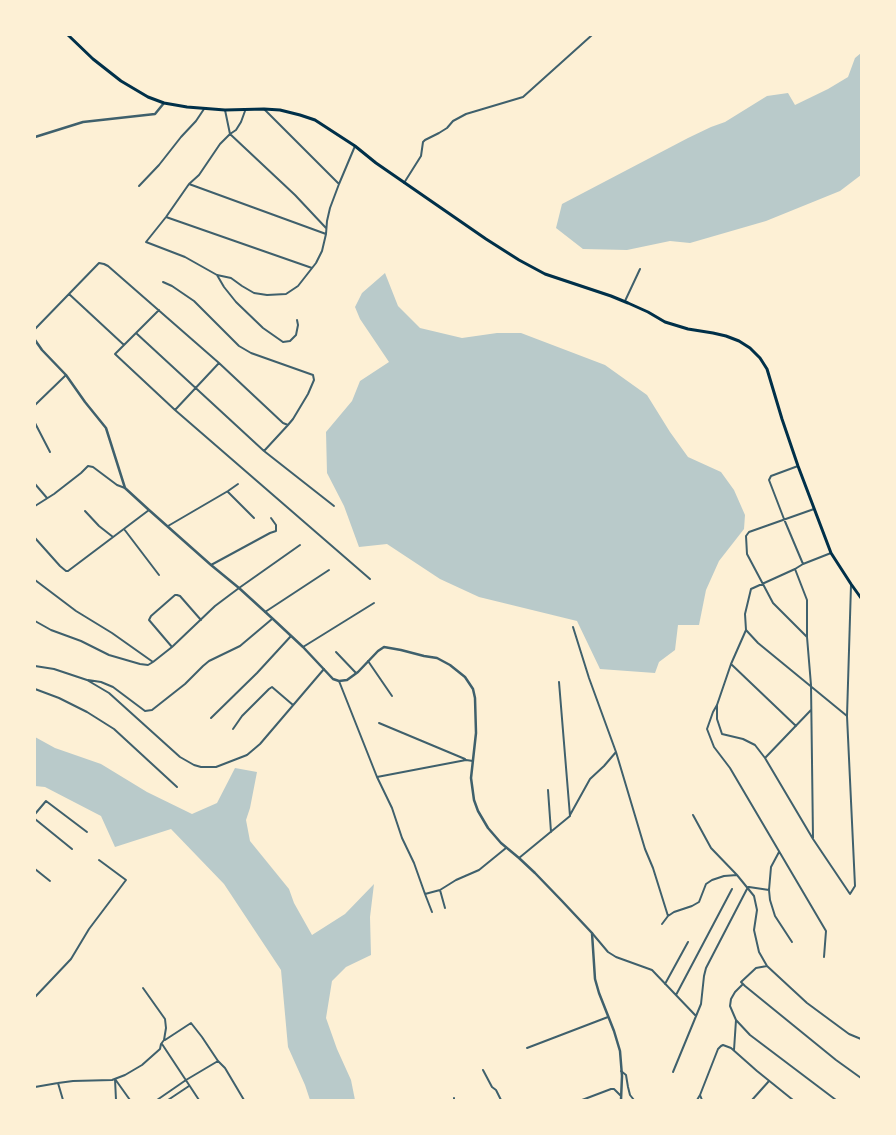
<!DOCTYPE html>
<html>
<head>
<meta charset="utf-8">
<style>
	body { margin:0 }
	#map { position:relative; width:896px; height:1135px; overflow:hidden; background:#fdf0d5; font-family:"Noto Serif",serif }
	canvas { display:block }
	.frame { position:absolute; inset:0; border:36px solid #fdf0d5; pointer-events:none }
</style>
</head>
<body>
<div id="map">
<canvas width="896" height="1135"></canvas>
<div class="frame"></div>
</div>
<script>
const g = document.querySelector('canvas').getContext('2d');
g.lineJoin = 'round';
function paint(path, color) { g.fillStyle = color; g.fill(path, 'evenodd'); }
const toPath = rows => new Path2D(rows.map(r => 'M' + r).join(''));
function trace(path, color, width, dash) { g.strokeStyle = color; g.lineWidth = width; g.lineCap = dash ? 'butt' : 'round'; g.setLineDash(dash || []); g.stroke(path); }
paint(toPath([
	[861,53,861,175,840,191,766,221,690,243,670,241,627,250,583,249,556,228,562,204,688,138,711,127,725,122,767,96,788,93,795,105,828,89,848,77,855,58],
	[385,273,398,306,420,328,462,338,497,333,521,333,605,365,647,395,670,432,688,457,721,472,734,490,745,515,744,529,719,561,706,590,699,625,678,625,675,650,659,662,655,673,600,669,577,621,479,597,440,579,387,544,359,547,344,506,327,473,326,432,352,401,360,381,389,362,360,319,355,307,362,293],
	[35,737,55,748,101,764,147,792,192,814,217,803,235,768,257,772,250,808,246,820,250,841,289,889,294,903,312,935,345,914,374,884,370,917,371,955,346,967,332,981,326,1018,337,1049,351,1080,355,1100,310,1100,305,1085,288,1047,281,970,224,884,171,829,115,847,101,816,45,787,35,786]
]), '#b9caca');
trace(toPath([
	[264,109,338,183],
	[225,110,230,134,295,195,326,228],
	[245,111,241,122,236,130,230,134,220,144,199,175,189,184,166,217,146,242,185,257,217,275,231,278,242,286,254,293,267,295,286,294,298,286,316,263,322,251,326,234,327,221,330,208,339,184,355,146],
	[404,183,421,156,423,142,425,140,439,133,447,128,453,121,466,114,523,97,592,35],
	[189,184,326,234],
	[139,186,159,165,181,137,196,121,204,109],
	[166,217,312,268],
	[217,275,224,287,236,302,263,328,283,342,290,341,296,335,298,325,297,320],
	[69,294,124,345],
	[625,301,640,269],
	[159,310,115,354,175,410,370,579],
	[35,329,99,263,104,264,108,266,219,363,283,423,288,425,293,419,308,394,314,380,313,375,251,353,239,346,194,301,172,286,163,282],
	[136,333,264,451,334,506],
	[35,405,66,375],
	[175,410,219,363],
	[35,423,50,452],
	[264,451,288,425],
	[798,466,771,476,769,480,784,519,803,564],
	[35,484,47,498],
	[228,492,254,518],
	[35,506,54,494,81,473,88,466,93,467,117,485,125,488],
	[85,511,99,526,113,537],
	[168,526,228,491,238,484],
	[124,529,159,575],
	[35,538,60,566,66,571,68,571,149,510],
	[211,565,270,533,276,531,276,525,271,518],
	[795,569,807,600,807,637,811,685,813,838],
	[35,580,76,611,112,633,153,662],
	[265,612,329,570],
	[35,621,51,630,81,641,109,655,140,664,148,665,153,662,172,647,215,606,239,588,300,545],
	[573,627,589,678,616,752,645,849,653,868,668,916],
	[746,630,745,614,751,589,795,569,803,564,831,553],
	[807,637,773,603,747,554,746,536,749,532,814,509],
	[172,647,149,620,151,616,175,595,177,595,180,596,201,620],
	[303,647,374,603],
	[336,652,356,673],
	[368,661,392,696],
	[731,664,717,705,713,712,707,729,714,747,730,768,826,931,824,957],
	[35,666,54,669,87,680,109,693,180,757,194,765,201,767,216,767,247,755,260,744,324,669],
	[88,680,101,682,113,687,145,711,152,710,185,684,203,666,209,661,240,646,272,619],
	[339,681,377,777,392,808,402,838,414,863,425,894],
	[35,689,59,698,87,712,114,729,177,787],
	[717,705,717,719,722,734,743,739,755,745,765,758,813,839,850,894,855,886,847,716,851,585],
	[211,718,257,673,291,636],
	[379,723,465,759],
	[796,726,731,664,746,630,758,643,847,716],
	[233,729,242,716,269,689,272,687,293,705],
	[765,758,811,710],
	[377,777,466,760,473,761],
	[548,790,551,832],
	[35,814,46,801,87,832],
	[570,815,590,779,604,766,616,752],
	[693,815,711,848,737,875],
	[35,819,72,849],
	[519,858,570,816,559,682],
	[35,869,50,881],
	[749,887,769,890,771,867,779,852],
	[440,890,445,908],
	[769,890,770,900,775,916,792,942],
	[432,912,425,894,440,890,456,880,479,870,506,848],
	[662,924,668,916,674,912,692,906,699,902,706,884,712,880,724,876,737,875,754,896,757,910,754,930,759,952,767,966],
	[592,933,608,952,616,957,652,970,696,1016],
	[665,984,688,942],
	[743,984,735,992,731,999,730,1006,736,1020,750,1035,836,1100],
	[676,995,732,889],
	[35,997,71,959,89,929,126,880,99,860],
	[861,1039,849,1034,807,1003,767,966,756,968,741,982,745,986,836,1060,861,1078],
	[165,1040,191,1023,202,1037,218,1061,225,1068,244,1100],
	[162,1044,199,1100],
	[527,1048,608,1017],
	[734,1050,736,1020],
	[483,1070,492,1087,496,1090,501,1100],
	[621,1071,626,1075,628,1087,630,1095,634,1100],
	[673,1072,701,1004,704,976,706,968,748,887],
	[115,1079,130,1100],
	[115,1079,116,1100],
	[58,1083,63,1100],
	[35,1087,58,1083,73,1081,112,1080,125,1075,142,1065,160,1049,161,1044,164,1040,166,1028,165,1019,143,988],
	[700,1095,702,1100],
	[454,1098,454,1100],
	[157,1100,186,1080,218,1061],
	[168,1100,189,1086],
	[582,1100,611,1089,614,1089,620,1095],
	[697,1100,700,1095,718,1049,721,1046,723,1045,731,1048,757,1071,793,1100],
	[752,1100,769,1081]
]), '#3f606c', 2);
trace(toPath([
	[35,137,83,122,155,114,164,103],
	[35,340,42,350,66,375,85,402,106,428,125,488,149,510,211,565,239,588,273,619,303,647,333,679,339,681,347,680,358,672,378,651,384,647,401,650,424,656,437,658,450,665,465,677,473,689,475,698,476,733,471,778,474,800,478,811,488,828,501,843,519,858,535,873,562,901,592,933,595,979,599,993,614,1031,620,1051,622,1076,621,1100]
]), '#3f606c', 2.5);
trace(toPath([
	[68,35,93,59,121,81,148,97,164,103,187,107,225,110,264,109,280,110,300,115,315,120,355,146,376,163,486,239,519,260,545,274,611,296,628,303,648,312,665,322,688,329,713,333,726,336,739,341,750,348,760,358,767,369,782,419,798,466,831,553,851,584,861,598]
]), '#003049', 3);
</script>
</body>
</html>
